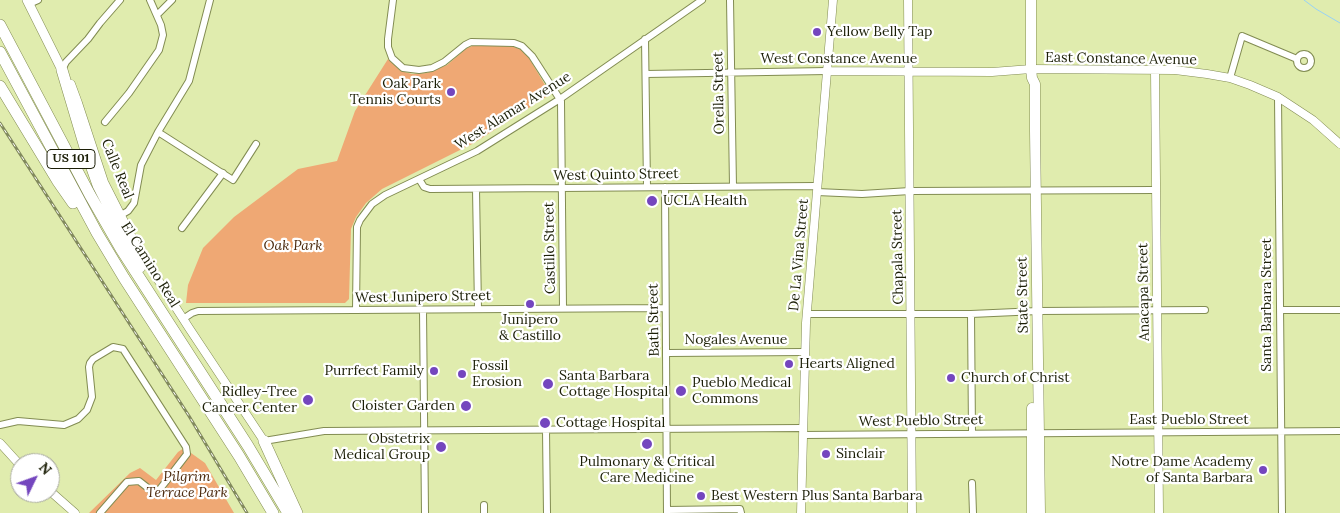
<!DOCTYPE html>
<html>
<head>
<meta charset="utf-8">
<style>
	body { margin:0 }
	#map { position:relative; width:1340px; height:513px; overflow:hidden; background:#e0ecae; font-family:Lora,serif }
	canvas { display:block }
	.north { position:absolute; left:10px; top:453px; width:50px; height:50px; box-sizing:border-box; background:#fff; border:1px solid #a4a59c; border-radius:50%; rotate:48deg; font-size:14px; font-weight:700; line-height:20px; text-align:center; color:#1c1f07 }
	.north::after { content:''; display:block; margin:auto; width:18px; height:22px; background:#7446be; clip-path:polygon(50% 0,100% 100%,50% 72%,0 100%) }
</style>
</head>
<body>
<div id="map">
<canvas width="1340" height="513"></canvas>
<div class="north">N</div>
</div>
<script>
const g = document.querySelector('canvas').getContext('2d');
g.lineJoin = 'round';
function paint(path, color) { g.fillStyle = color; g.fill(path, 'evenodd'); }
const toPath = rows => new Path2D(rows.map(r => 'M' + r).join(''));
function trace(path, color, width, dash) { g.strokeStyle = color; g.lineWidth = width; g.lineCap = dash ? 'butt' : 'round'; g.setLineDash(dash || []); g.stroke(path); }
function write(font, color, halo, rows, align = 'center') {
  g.font = font + ' Lora,serif'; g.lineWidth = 4.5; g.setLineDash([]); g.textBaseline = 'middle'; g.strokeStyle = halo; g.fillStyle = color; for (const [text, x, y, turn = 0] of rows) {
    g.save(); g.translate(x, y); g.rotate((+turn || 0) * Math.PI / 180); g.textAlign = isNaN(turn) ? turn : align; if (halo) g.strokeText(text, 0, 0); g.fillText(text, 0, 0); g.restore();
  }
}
paint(toPath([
	[475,45,507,45,520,49,529,58,548,90,546,97,474,143,382,189,366,203,356,217,351,229,349,299,345,303,186,303,188,285,203,248,234,217,298,169,337,161,355,111,388,59,401,71,412,74,427,73,447,65,467,48],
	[184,448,205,463,234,513,89,513,130,473,140,468,156,480,178,452]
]), '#efa874');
trace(toPath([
	[1304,0,1316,9,1340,23]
]), '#97d1f6', 1);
const minor = toPath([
	[393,0,388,39,388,47,392,58,403,68,419,70,432,68,444,62,465,45,471,42,514,43,522,46,532,56,561,101,563,308],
	[730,0,733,186],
	[29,4,38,0],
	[158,14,172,0],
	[645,39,647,187],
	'1297 61a7 7 0 1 1 14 0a7 7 0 1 1-14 0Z',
	[62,70,66,62,88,39,100,23,120,0],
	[646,74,827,71],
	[1230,78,1242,36,1297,59],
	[1278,97,1282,513],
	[105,122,129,93,159,50,163,35,161,25,150,0],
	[158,132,233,180,256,144],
	[419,179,424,187,430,189,817,186],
	[665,187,667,513],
	[476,189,478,309],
	[817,192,862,194,910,191,1155,190],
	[121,215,128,211,134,203,141,165,158,132,189,81,210,0],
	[182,228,223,173],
	[356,310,357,227,360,220,372,204,385,195,477,151,560,99,702,0],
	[423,310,425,513],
	[1280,310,1340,310],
	[807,314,971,314,1038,311,1205,310],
	[971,314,972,433],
	[183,319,192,313,198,311,665,308],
	[667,353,805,352],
	[0,425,18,421,64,425,78,419,87,410,92,397,89,367,90,363,93,359,113,347,123,349,186,447,187,454,160,489,153,492,139,481,127,482,100,513],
	[546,430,547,513],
	[803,435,1340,431],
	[264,441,324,431,803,428],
	[972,483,973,513],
	[484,505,484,513],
	[667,510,740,509,741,513]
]);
const tertiary = toPath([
	[908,0,912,513],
	[827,71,992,72,1031,69,1175,70,1207,74,1230,78,1250,85,1278,97,1313,120,1340,144],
	[1155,71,1159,513],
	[71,84,78,103,104,182,137,247,189,328,264,441],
	[0,443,20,465],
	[50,491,75,513],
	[801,513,806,323,833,0]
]);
const secondary = toPath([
	[27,0,62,70]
]);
const primary = toPath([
	[1031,0,1031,69,1032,78,1035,84,1035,131,1040,513],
	[1032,408,1032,513]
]);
const motorway = toPath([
	[0,25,90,195,121,249,248,446,288,513],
	[0,52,97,233,124,278,239,456,273,513],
	[62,70,87,154,98,185,140,267],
	[0,86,57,180,73,203],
	[264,441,297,513]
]);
trace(minor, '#828c52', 8);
trace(tertiary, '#828c52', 9);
trace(secondary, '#828c52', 10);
trace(primary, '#828c52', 11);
trace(motorway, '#828c52', 12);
trace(minor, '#fff', 6);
trace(tertiary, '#fff', 8);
trace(secondary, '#fff', 9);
trace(primary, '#fff', 10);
trace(motorway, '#fff', 11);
const rail = toPath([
	[0,123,189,416,247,513]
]);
trace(rail, '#81895d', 3);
trace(rail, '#fff', 1, [4]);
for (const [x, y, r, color] of [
	[817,32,5,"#7446be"],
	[451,92,5,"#7446be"],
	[652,201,6,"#7446be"],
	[530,304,5,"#7446be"],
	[789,364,5,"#7446be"],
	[434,371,5,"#7446be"],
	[462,374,5,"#7446be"],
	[951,378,5,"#7446be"],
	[548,384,6,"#7446be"],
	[681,391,6,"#7446be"],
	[308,400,6,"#7446be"],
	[466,406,6,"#7446be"],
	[545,423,6,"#7446be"],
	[647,444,6,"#7446be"],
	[441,447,6,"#7446be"],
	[826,454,5,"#7446be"],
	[1263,470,5,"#7446be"],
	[701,496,5,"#7446be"]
]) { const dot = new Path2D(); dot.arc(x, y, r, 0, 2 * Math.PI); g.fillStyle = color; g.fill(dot); trace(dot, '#fff', 2); }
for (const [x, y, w] of [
	[71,159,48]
]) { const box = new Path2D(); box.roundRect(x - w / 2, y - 9.5, w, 19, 4); g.fillStyle = '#fff'; g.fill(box); trace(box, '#1c1f07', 1); }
write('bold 12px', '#1c1f07', null, [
	["US 101",71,159]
]);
write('14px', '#1c1f07', '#fff', [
	["Yellow Belly Tap",827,32],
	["Oak Park",441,84,"right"],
	["Tennis Courts",441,100,"right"],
	["UCLA Health",663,201],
	["Junipero",530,320,"center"],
	["& Castillo",530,336,"center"],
	["Hearts Aligned",799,364],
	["Fossil",472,366],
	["Erosion",472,382],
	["Purrfect Family",424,371,"right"],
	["Santa Barbara",559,376],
	["Cottage Hospital",559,392],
	["Church of Christ",961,378],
	["Pueblo Medical",692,383],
	["Commons",692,399],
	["Ridley-Tree",297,392,"right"],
	["Cancer Center",297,408,"right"],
	["Cloister Garden",455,406,"right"],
	["Cottage Hospital",556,423],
	["Obstetrix",430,439,"right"],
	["Medical Group",430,455,"right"],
	["Sinclair",836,454],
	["Pulmonary & Critical",647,462,"center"],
	["Care Medicine",647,478,"center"],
	["Notre Dame Academy",1253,462,"right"],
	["of Santa Barbara",1253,478,"right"],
	["Best Western Plus Santa Barbara",711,496]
], 'left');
write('14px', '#1c1f07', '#fff', [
	["West Constance Avenue",839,59],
	["East Constance Avenue",1121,59,1],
	["Orella Street",719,93,-91],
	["West Alamar Avenue",513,111,-32],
	["Calle Real",117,169,68],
	["West Quinto Street",616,175,-1],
	["Castillo Street",550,248,-91],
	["De La Vina Street",799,255,-85],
	["Chapala Street",898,257,-91],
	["El Camino Real",150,265,58],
	["Anacapa Street",1144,292,-91],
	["State Street",1023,295,-91],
	["West Junipero Street",423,297,-1],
	["Santa Barbara Street",1267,305,-90],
	["Bath Street",654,320,-91],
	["Nogales Avenue",736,340],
	["East Pueblo Street",1189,420],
	["West Pueblo Street",921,421,-1]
]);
write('italic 14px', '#4c2a0e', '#fff', [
	["Oak Park",293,246],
	["Pilgrim",187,477],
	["Terrace Park",187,493]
]);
</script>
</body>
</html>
